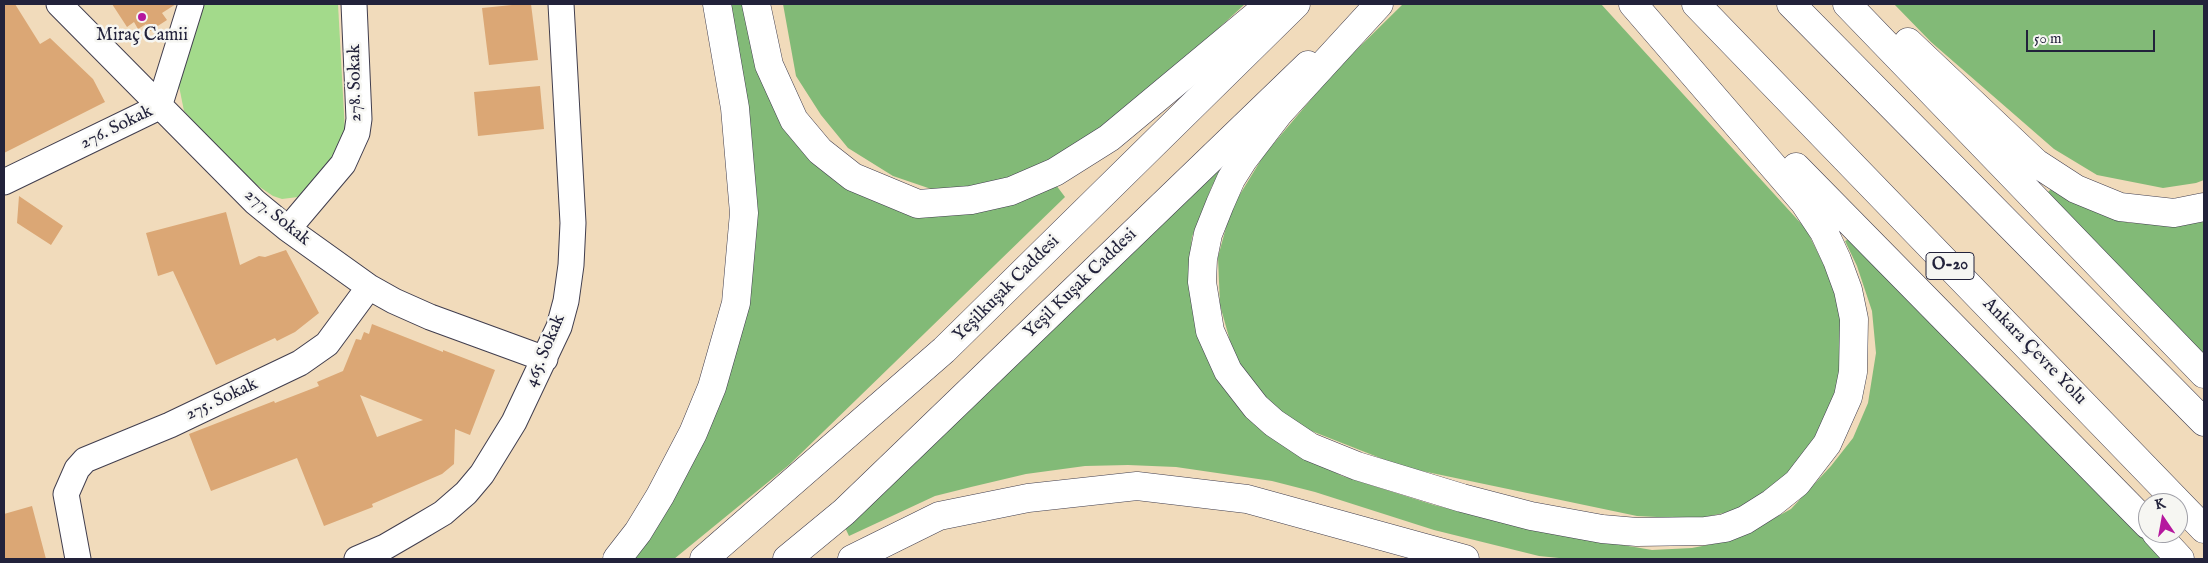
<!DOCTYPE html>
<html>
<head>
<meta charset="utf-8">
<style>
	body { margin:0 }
	#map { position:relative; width:2208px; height:563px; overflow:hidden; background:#f1dbbb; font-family:"IM FELL English",serif }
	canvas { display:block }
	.frame { position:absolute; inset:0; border:5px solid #22223b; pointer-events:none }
	.north { position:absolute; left:2138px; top:493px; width:50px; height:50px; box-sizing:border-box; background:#f6f6f2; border:1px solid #a1a1a9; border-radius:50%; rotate:348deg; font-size:14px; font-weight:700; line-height:20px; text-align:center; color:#22223b }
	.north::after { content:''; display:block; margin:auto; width:18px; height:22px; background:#b5179e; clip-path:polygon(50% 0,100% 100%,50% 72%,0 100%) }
	.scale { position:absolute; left:2026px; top:30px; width:129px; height:22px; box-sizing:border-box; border:2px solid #22223b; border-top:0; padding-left:6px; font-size:15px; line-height:18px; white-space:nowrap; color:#22223b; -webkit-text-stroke:4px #f6f6f2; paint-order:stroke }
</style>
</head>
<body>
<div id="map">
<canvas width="2208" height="563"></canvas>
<div class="frame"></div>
<div class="north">K</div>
<div class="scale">50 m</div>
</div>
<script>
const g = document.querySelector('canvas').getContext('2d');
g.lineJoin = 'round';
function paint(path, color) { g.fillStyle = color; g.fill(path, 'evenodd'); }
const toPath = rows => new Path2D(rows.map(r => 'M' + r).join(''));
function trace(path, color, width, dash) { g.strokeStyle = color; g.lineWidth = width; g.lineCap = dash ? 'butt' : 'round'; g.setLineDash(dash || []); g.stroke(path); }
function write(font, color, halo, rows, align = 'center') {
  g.font = font + ' "IM FELL English",serif'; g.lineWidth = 5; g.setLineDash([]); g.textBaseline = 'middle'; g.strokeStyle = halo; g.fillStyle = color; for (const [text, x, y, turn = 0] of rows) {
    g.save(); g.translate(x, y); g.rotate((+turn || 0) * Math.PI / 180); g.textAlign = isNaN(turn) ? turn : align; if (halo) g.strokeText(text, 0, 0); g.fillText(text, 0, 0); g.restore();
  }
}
paint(toPath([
	[201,4,338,4,345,132,340,148,316,180,298,197,282,199,273,196,245,177,184,111,178,81]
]), '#a3da8b');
paint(toPath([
	[722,4,747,4,787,125,918,211,1053,181,1065,197,789,465,674,559,624,559,749,284],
	[783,4,1245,4,1097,140,1035,177,937,191,893,176,848,148,821,115,796,76],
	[1403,4,1601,4,1806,229,1828,273,1843,320,1840,397,1816,444,1788,478,1747,508,1696,519,1637,516,1403,467,1281,419,1248,382,1232,348,1220,305,1218,257,1231,209,1264,155,1335,71],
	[1894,4,2204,4,2204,180,2196,183,2163,188,2097,175,2054,149,1931,42],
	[1212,163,1222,175,1212,186,1192,237,1189,270,1249,418,1282,445,1342,476,1434,505,1534,530,1652,550,1692,548,1728,541,1762,525,1791,509,1831,466,1853,438,1868,403,1876,353,1872,311,1857,266,1845,241,1857,235,2166,559,1569,559,1539,556,1434,530,1315,492,1272,481,1176,467,1128,465,1085,466,1026,474,971,487,935,496,849,536,841,519],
	[2054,186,2093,209,2129,223,2174,224,2204,222,2204,367,2041,199]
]), '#82ba77');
paint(toPath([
	[4,4,15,4,40,44,50,38,93,79,105,102,4,153],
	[112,4,176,4,162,13,167,20,150,31,146,24,138,29,134,22,127,27],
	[522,4,531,4,538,60,489,65,482,8],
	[540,86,544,129,478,136,474,92],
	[19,196,63,226,51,245,17,223],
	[226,212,240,265,259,256,265,257,286,250,319,313,295,332,277,341,275,338,216,365,173,271,158,276,146,233],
	[372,324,443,352,443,350,495,370,470,435,455,429,454,464,442,474,372,504,373,507,324,526,297,458,211,491,189,434,274,401,275,403,319,386,317,382,343,371,356,339,361,340,364,332,369,334],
	[360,395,423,420,377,437],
	[32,506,46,559,4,559,4,514]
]), '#dba775');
const minor = toPath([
	[59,4,255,202,288,229,369,287,394,301,430,317,545,359],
	[4,182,159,107,191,4],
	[288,229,343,164,357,133,359,119,354,4],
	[78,559,66,494,77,469,85,460,170,425,300,363,327,344,369,287],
	[357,559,385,547,416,529,443,513,466,493,482,474,514,422,559,327,566,301,571,265,573,223,561,4]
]);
const major = toPath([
	[704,559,944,350,1296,4],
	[787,559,844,512,1308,65]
]);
const highway = toPath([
	[756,4,769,65,794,120,820,151,853,177,918,204,971,200,1011,191,1055,172,1109,138,1270,4],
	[1379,4,1279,113,1243,160,1231,179,1220,204,1208,234,1203,259,1202,282,1210,331,1228,371,1256,407,1274,423,1310,447,1357,466,1462,498,1531,516,1602,529,1637,532,1705,531,1725,528,1745,520,1772,503,1797,483,1827,444,1848,397,1853,372,1854,319,1848,290,1837,260,1824,232,1804,202,1633,4],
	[1696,4,2204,529],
	[1791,4,2204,422],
	[1847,4,2204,374],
	[1908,42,2036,163,2076,189,2120,207,2174,213,2204,207],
	[1796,167,2148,525],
	[2156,533,2180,559],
	[617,559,638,532,660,496,693,433,712,387,736,303,744,213,735,108,717,4],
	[852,559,939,516,1028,498,1137,486,1247,499,1465,559]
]);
trace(minor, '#413e4e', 27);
trace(major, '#413e4e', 29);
trace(highway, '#413e4e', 29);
trace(minor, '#fff', 25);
trace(major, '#fff', 28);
trace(highway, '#fff', 28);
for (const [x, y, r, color] of [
	[142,17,5,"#b5179e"]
]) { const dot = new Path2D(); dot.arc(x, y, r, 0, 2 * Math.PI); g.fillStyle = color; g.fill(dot); trace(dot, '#f6f6f2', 2); }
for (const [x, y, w] of [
	[1950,266,48]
]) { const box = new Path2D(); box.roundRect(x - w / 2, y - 13.5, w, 27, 4); g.fillStyle = '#f6f6f2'; g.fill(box); trace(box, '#22223b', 1); }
write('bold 16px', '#22223b', null, [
	["O-20",1950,266]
]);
write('18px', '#22223b', '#f6f6f2', [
	["Miraç Camii",142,36]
]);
write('18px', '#22223b', '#f6f6f2', [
	["278. Sokak",356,83,-91],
	["276. Sokak",117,128,-26],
	["277. Sokak",277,218,39],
	["Yeşil Kuşak Caddesi",1081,284,-44],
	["Yeşilkuşak Caddesi",1007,289,-45],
	["465. Sokak",546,351,-67],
	["Ankara Çevre Yolu",2034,352,46],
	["275. Sokak",222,400,-25]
]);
</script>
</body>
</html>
